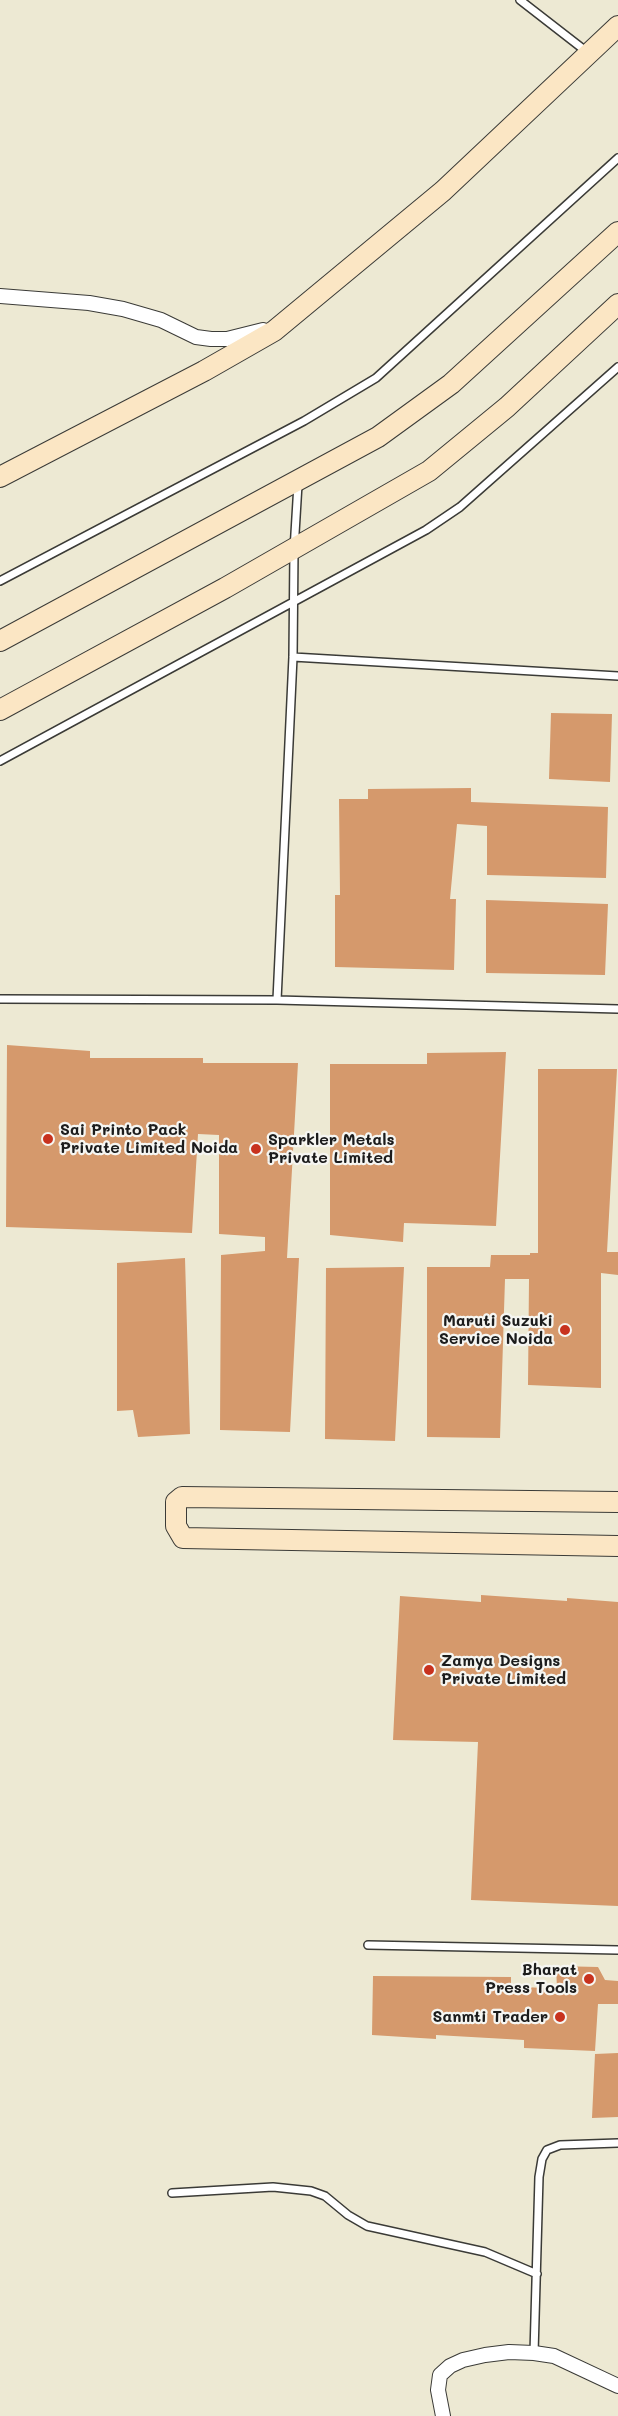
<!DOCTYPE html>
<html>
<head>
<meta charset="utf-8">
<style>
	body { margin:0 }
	canvas { display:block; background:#ede9d3 }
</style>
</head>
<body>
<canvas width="618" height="2416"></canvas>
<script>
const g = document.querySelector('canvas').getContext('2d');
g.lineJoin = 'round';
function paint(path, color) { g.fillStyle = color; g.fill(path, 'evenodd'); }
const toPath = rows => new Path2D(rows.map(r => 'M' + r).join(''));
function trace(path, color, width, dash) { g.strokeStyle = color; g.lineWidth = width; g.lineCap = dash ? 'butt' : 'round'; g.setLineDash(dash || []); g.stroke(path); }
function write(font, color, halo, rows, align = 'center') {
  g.font = font + ' Mali,sans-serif'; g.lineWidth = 4.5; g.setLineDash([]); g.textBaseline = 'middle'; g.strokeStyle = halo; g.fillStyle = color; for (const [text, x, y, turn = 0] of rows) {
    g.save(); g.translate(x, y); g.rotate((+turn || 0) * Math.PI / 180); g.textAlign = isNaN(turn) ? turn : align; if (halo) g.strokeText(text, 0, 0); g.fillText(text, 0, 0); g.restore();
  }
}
paint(toPath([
	[551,713,612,714,610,782,549,779],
	[471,788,471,802,608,807,606,878,487,875,487,826,457,824,450,899,456,899,454,970,335,967,335,895,340,895,339,799,368,799,368,789],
	[486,900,608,904,605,975,486,973],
	[7,1045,90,1051,90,1058,203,1058,203,1063,298,1063,287,1258,299,1258,290,1432,220,1430,221,1255,265,1251,265,1237,219,1234,219,1135,198,1134,192,1233,6,1227],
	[506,1052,496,1226,404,1223,403,1242,330,1235,330,1064,427,1064,427,1053],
	[538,1069,617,1069,607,1252,618,1252,618,1275,601,1273,601,1388,528,1385,529,1279,505,1279,500,1438,427,1437,427,1267,490,1267,491,1255,530,1255,530,1253,538,1253],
	[185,1258,190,1434,138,1437,133,1410,117,1411,117,1263],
	[404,1267,395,1441,325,1439,326,1268],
	[481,1595,567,1601,567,1598,618,1602,618,1906,471,1900,478,1742,393,1740,400,1596,481,1602],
	[556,1966,598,1967,605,1980,618,1981,618,2004,598,2004,595,2051,524,2048,524,2040,436,2035,436,2039,372,2035,373,1976,511,1977,511,1986,557,1989],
	[618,2053,618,2117,592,2118,595,2054]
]), '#d5996c');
const lane = toPath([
	[520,0,587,52],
	[0,581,304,421,376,378,618,158],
	[293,657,618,676],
	[0,761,426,530,460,507,618,367],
	[0,999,277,1000,618,1009],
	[277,1000,293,657,294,550,298,484],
	[368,1945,618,1950],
	[172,2193,273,2187,311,2191,325,2196,348,2215,367,2226,485,2252,537,2274],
	[534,2353,539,2177,542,2159,547,2150,560,2145,618,2143]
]);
const street = toPath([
	[0,296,89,303,123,309,161,320,196,337,211,339,227,339,263,330],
	[443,2416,438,2390,440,2375,450,2366,463,2360,485,2355,509,2352,534,2353,554,2356,618,2386]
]);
const secondary = toPath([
	[0,477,204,371,274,331,443,191,618,26],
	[0,641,378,437,451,384,618,232],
	[0,710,225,588,429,471,507,407,618,304],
	[618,1502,182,1497,176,1502,176,1526,183,1538,618,1546]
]);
trace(lane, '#3b3b37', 10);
trace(street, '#3b3b37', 16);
trace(secondary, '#3b3b37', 22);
trace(lane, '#fff', 7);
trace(street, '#fff', 14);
trace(secondary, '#fbe6c4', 20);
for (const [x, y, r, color] of [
	[48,1139,6,"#c8321e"],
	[256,1149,6,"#c8321e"],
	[565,1330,6,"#c8321e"],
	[429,1670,6,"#c8321e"],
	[589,1979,6,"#c8321e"],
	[560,2017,6,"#c8321e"]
]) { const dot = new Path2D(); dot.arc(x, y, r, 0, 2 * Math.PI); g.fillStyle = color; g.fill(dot); trace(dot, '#f6f6f2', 2); }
write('bold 16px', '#1c1c1c', '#f6f6f2', [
	["Sai Printo Pack",60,1130],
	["Private Limited Noida",60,1148],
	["Sparkler Metals",268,1140],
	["Private Limited",268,1158],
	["Maruti Suzuki",553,1321,"right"],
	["Service Noida",553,1339,"right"],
	["Zamya Designs",441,1661],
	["Private Limited",441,1679],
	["Bharat",577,1970,"right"],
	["Press Tools",577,1988,"right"],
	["Sanmti Trader",548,2017,"right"]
], 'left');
</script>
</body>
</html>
